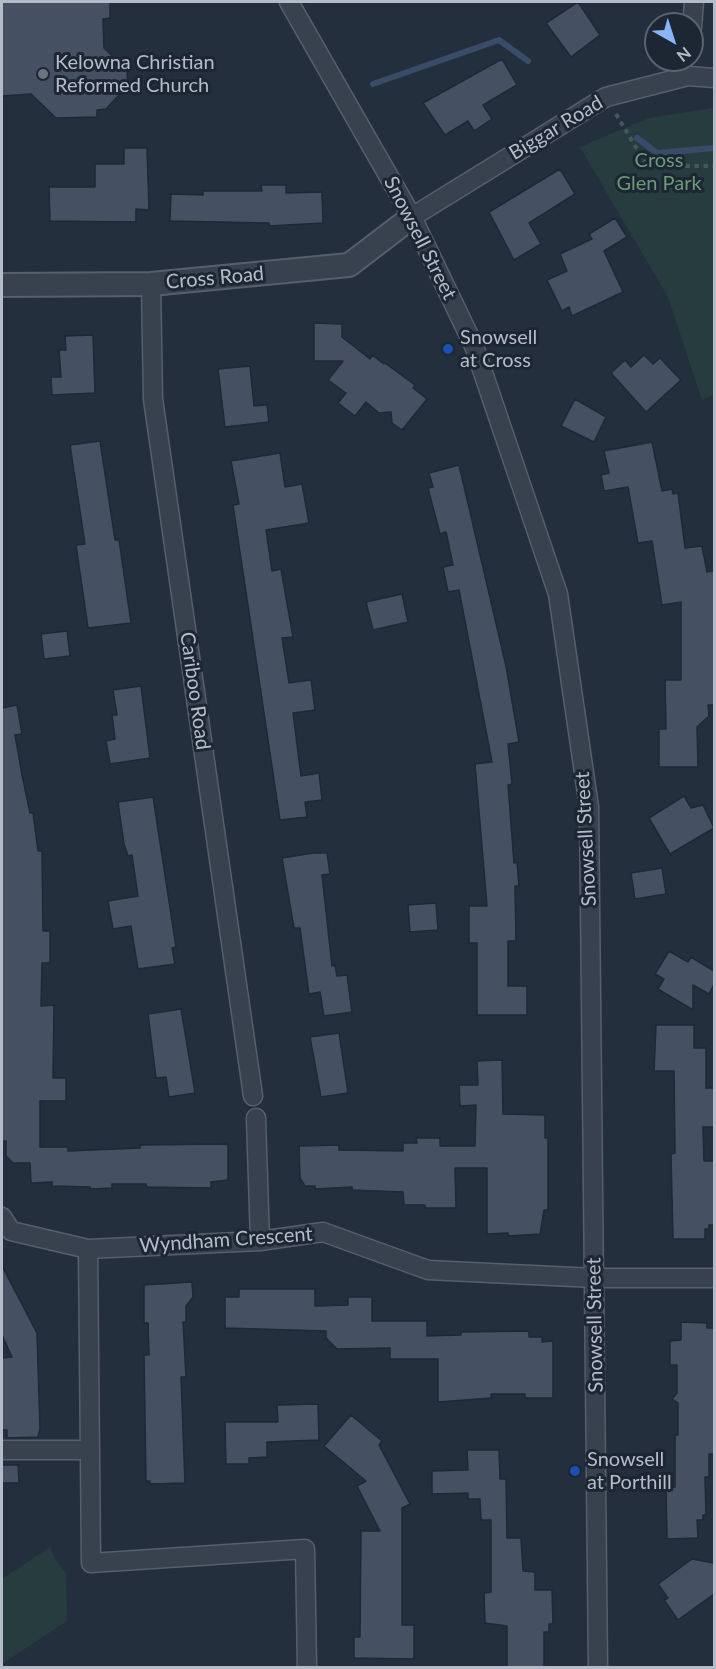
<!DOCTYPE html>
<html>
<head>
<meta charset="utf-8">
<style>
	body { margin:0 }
	#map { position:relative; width:716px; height:1669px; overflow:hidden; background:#242f3e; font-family:Lato,sans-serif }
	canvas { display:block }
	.frame { position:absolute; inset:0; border:3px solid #b4bcc9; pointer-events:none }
	.north { position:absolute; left:644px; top:12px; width:60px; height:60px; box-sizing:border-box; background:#1d2633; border:2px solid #59626f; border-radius:50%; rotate:141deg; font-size:16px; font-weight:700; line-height:24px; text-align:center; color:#b4bcc9 }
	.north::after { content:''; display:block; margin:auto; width:21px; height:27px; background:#8ab4f8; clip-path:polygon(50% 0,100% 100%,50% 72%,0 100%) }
</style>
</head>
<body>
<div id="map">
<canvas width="716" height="1669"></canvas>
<div class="frame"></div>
<div class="north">N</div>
</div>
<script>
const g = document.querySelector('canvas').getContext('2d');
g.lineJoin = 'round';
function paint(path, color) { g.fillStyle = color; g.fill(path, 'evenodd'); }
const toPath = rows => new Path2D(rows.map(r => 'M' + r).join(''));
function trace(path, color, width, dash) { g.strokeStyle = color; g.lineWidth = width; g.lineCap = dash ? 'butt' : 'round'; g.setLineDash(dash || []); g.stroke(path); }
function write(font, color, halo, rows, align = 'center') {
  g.font = font + ' Lato,sans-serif'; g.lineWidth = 6; g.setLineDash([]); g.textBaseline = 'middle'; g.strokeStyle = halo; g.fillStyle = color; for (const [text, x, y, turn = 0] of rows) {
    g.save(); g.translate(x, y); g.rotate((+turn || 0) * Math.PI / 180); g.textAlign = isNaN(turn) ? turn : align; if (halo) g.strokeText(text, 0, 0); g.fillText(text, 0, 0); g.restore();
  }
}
paint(toPath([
	[714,108,714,395,702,400,668,297,580,147,649,118],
	[50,1547,56,1561,66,1573,67,1621,2,1664,2,1579]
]), '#263c3f');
trace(toPath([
	[373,84,499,40,528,61],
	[637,138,657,153,714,148]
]), '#394c67', 6);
const building = toPath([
	[2,2,110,2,110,18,103,19,104,48,127,70,128,85,106,109,97,110,97,117,56,118,31,94,2,96,2,2],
	[578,2,600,35,571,57,546,23,578,2],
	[502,59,517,85,483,105,492,119,474,131,468,121,445,135,423,103,502,59],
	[124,148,147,148,149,210,136,209,136,222,50,221,49,187,95,187,95,164,124,164,124,148],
	[560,169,575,194,529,223,541,244,514,260,489,212,560,169],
	[261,185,286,185,286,193,322,192,323,223,269,226,269,223,170,221,171,194,203,195,203,191,262,191,261,185],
	[615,218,627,237,604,251,623,292,572,316,569,307,562,311,547,280,567,271,560,254,592,239,589,234,615,218],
	[314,323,342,324,342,337,370,359,372,355,384,364,385,363,415,385,413,388,427,399,402,430,392,423,391,412,379,413,366,402,355,416,338,403,346,393,328,380,343,361,314,361,314,323],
	[93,335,95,393,52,395,51,377,61,377,59,350,66,350,65,336,93,335],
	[644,355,653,364,660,358,681,380,646,412,611,373,625,360,631,367,644,355],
	[250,366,254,406,267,405,269,422,225,427,218,369,250,366],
	[575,399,606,417,594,442,561,426,575,399],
	[100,441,115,540,119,540,131,623,88,628,76,545,85,544,70,445,100,441],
	[652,442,662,491,672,489,673,494,678,493,685,548,702,546,707,572,714,571,714,705,708,705,709,716,697,727,698,767,659,767,659,729,666,729,665,680,681,680,681,602,662,605,652,541,638,543,628,487,604,491,601,475,609,473,604,451,652,442],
	[280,453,285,487,302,484,309,523,266,530,272,571,281,569,293,637,282,638,289,683,311,680,315,710,293,713,301,776,319,773,322,800,305,802,307,817,280,820,233,505,239,504,231,461,280,453],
	[459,465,506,666,519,742,508,744,512,784,508,785,514,863,517,862,519,886,515,886,516,941,508,941,508,986,527,986,527,1015,477,1015,477,943,469,943,469,906,487,906,475,764,492,762,459,590,448,592,443,567,453,565,446,532,440,534,428,488,433,487,429,473,459,465],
	[402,594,408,622,373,630,366,602,402,594],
	[67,631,70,656,44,659,41,634,67,631],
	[141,686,150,758,110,764,106,741,115,739,112,715,117,715,113,690,141,686],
	[17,705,22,734,15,735,22,775,30,813,33,813,38,851,42,851,43,931,50,931,50,963,42,963,41,1006,54,1005,53,1078,66,1078,66,1101,40,1101,40,1147,68,1147,68,1151,140,1148,140,1145,228,1144,228,1180,211,1182,211,1188,147,1187,146,1184,112,1184,112,1188,90,1189,90,1187,52,1186,52,1182,31,1183,30,1163,13,1163,6,1156,6,1141,2,1141,2,708,17,705],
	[684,796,691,808,703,805,714,828,670,854,649,818,684,796],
	[153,797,176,947,172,948,175,964,138,969,131,926,113,929,108,901,138,896,132,855,128,856,124,844,118,802,153,797],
	[313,853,327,853,330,874,322,875,332,966,335,965,337,976,347,975,352,1012,324,1016,320,992,309,994,300,928,294,928,282,858,313,853],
	[662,868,666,894,635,899,631,873,662,868],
	[436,903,438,930,410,932,408,905,436,903],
	[669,951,688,962,691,957,714,971,714,984,709,994,693,985,693,1010,658,989,664,979,655,974,669,951],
	[181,1009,195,1093,169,1097,166,1077,156,1078,148,1014,181,1009],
	[656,1025,694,1025,694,1048,706,1048,706,1088,714,1088,714,1127,703,1127,704,1161,714,1161,714,1225,709,1225,709,1229,705,1229,705,1239,673,1239,671,1154,675,1153,674,1071,654,1071,656,1025],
	[339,1033,348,1093,321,1097,310,1037,339,1033],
	[502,1060,503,1114,545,1115,545,1138,548,1138,548,1210,544,1210,540,1234,508,1236,508,1233,487,1234,487,1168,455,1168,456,1208,425,1208,425,1205,404,1205,403,1192,352,1190,352,1187,315,1189,315,1186,305,1186,300,1178,299,1146,339,1145,339,1150,403,1151,403,1143,417,1143,416,1138,440,1138,440,1146,475,1146,476,1105,460,1106,459,1085,478,1085,477,1061,502,1060],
	[2,1266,37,1333,40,1429,38,1437,7,1438,7,1430,2,1430,2,1358,12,1357,2,1335,2,1266],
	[192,1282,193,1297,186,1306,186,1322,183,1322,186,1377,181,1377,185,1483,150,1484,150,1481,146,1481,144,1355,149,1355,148,1323,144,1323,144,1285,192,1282],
	[239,1289,315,1289,315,1306,348,1305,348,1297,372,1297,372,1321,427,1321,427,1336,461,1335,461,1332,529,1331,529,1337,542,1337,542,1342,553,1341,553,1398,525,1398,525,1394,491,1394,491,1398,438,1402,438,1359,390,1359,390,1348,337,1349,326,1338,326,1331,225,1328,225,1297,239,1297,239,1289],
	[681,1322,707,1323,707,1328,714,1328,714,1454,709,1454,709,1477,705,1477,706,1515,703,1515,703,1520,697,1520,698,1538,667,1539,666,1488,675,1487,675,1435,678,1435,678,1403,672,1399,677,1393,677,1365,670,1365,670,1341,681,1340,681,1322],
	[318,1404,319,1440,267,1442,267,1457,249,1458,249,1464,226,1464,225,1422,278,1422,277,1405,318,1404],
	[351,1415,382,1441,379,1445,410,1504,402,1508,402,1625,414,1625,414,1659,354,1658,354,1637,360,1637,361,1531,380,1531,357,1486,366,1481,324,1446,351,1415],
	[467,1450,499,1450,500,1479,506,1479,507,1538,521,1538,523,1571,535,1572,535,1590,552,1590,553,1624,549,1624,549,1632,544,1632,544,1668,507,1668,507,1626,485,1623,484,1593,491,1592,491,1520,481,1520,480,1499,468,1499,468,1493,432,1494,432,1471,468,1470,467,1450],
	[2,1465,18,1465,19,1483,2,1483,2,1465],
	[692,1559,714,1563,714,1594,678,1620,664,1600,668,1598,658,1584,692,1559]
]);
paint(building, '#455162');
trace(building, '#1f2835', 1.5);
const minor = toPath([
	[289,2,412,217,474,346,558,594,589,807,598,1668],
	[692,27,694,2],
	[412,217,606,97,688,76,714,78],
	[151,284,153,399,253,1096],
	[256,1118,260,1241],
	[2,1217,11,1231,88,1249],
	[2,1450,90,1450],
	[307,1668,305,1549,91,1563,88,1249,260,1241,323,1232,428,1270,594,1278,714,1278]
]);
const tertiary = toPath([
	[2,285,151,284,349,265,412,217]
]);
trace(minor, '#565f6c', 21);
trace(tertiary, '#565f6c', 26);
trace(toPath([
	[616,114,647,166,714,166]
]), '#44595c', 4, [4.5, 4.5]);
trace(minor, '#38414e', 18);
trace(tertiary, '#38414e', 22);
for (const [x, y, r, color] of [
	[43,74,6,"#6b7280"],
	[448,349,6,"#1a4fb4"],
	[575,1471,6,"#1a4fb4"]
]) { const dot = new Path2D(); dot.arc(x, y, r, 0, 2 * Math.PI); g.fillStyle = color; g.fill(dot); trace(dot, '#1d2633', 2); }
write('20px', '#b4bcc9', '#1d2633', [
	["Kelowna Christian",55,63],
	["Reformed Church",55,86],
	["Snowsell",460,338],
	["at Cross",460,361],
	["Snowsell",587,1460],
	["at Porthill",587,1483]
], 'left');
write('20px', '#b4bcc9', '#1d2633', [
	["Biggar Road",556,128,-31],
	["Snowsell Street",420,238,63],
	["Cross Road",215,278,-5],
	["Cariboo Road",195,691,82],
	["Snowsell Street",586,839,-93],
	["Wyndham Crescent",226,1240,-4],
	["Snowsell Street",595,1325,-91]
]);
write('20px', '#6b9a76', '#1d2633', [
	["Cross",659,161],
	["Glen Park",659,184]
]);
</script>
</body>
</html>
